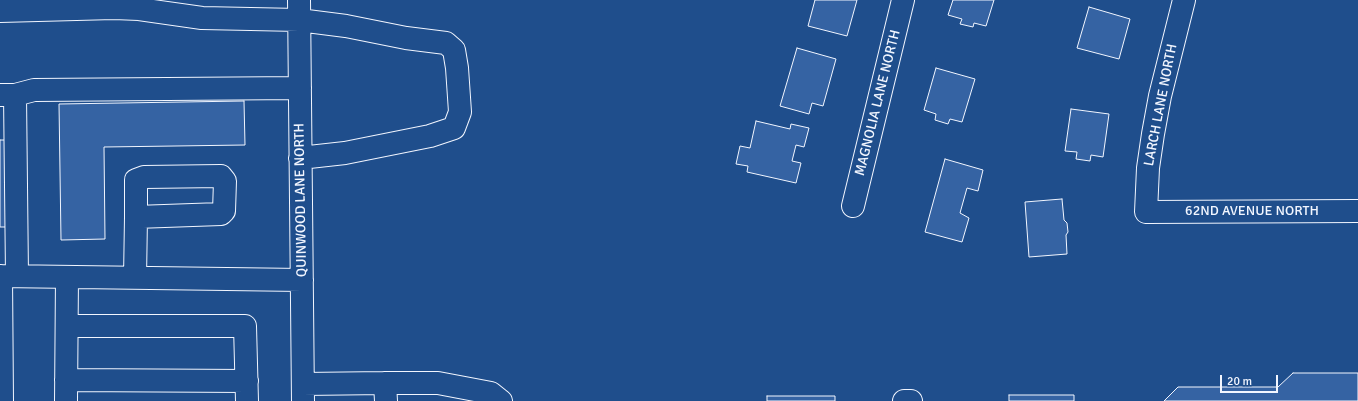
<!DOCTYPE html>
<html>
<head>
<meta charset="utf-8">
<style>
	body { margin:0 }
	#map { position:relative; width:1358px; height:401px; overflow:hidden; background:#1f4e8c; font-family:Signika,sans-serif }
	canvas { display:block }
	.scale { position:absolute; left:1220px; top:375px; width:58px; height:18px; box-sizing:border-box; border:2px solid #f2f6ff; border-top:0; padding-left:5px; font-size:12px; line-height:14px; white-space:nowrap; color:#f2f6ff; -webkit-text-stroke:3px #1f4e8c; paint-order:stroke }
</style>
</head>
<body>
<div id="map">
<canvas width="1358" height="401"></canvas>
<div class="scale">20 m</div>
</div>
<script>
const g = document.querySelector('canvas').getContext('2d');
g.lineJoin = 'round';
function paint(path, color) { g.fillStyle = color; g.fill(path, 'evenodd'); }
const toPath = rows => new Path2D(rows.map(r => 'M' + r).join(''));
function trace(path, color, width, dash) { g.strokeStyle = color; g.lineWidth = width; g.lineCap = dash ? 'butt' : 'round'; g.setLineDash(dash || []); g.stroke(path); }
function write(font, color, halo, rows, align = 'center') {
  g.font = font + ' Signika,sans-serif'; g.lineWidth = 3; g.setLineDash([]); g.textBaseline = 'middle'; g.strokeStyle = halo; g.fillStyle = color; for (const [text, x, y, turn = 0] of rows) {
    g.save(); g.translate(x, y); g.rotate((+turn || 0) * Math.PI / 180); g.textAlign = isNaN(turn) ? turn : align; if (halo) g.strokeText(text, 0, 0); g.fillText(text, 0, 0); g.restore();
  }
}
const building = toPath([
	[815,0,857,0,847,36,808,26,815,0],
	[953,0,994,0,986,26,974,23,973,27,960,24,962,19,948,15,953,0],
	[1089,7,1130,19,1119,59,1077,48,1089,7],
	[797,48,836,59,823,106,812,103,809,114,780,106,797,48],
	[936,68,975,79,962,122,950,119,948,124,935,120,936,114,924,110,936,68],
	[244,101,245,145,104,147,105,239,61,240,59,104,244,101],
	[1071,109,1109,114,1103,157,1091,155,1090,161,1076,159,1077,152,1065,151,1071,109],
	[756,121,790,129,791,124,809,128,804,147,796,145,792,161,801,163,796,183,747,172,748,166,736,164,740,146,750,148,756,121],
	[0,140,8,140,7,227,0,227,0,140],
	[945,159,983,170,978,191,967,188,960,213,969,218,962,242,925,232,945,159],
	[1062,199,1064,220,1067,223,1068,232,1066,235,1067,254,1029,257,1025,202,1062,199],
	[1293,373,1358,373,1358,401,1164,401,1178,387,1278,387,1293,373],
	[1009,395,1074,395,1074,401,1009,401,1009,395],
	[767,396,835,396,835,401,767,401,767,396]
]);
paint(building, '#3563a3');
trace(building, '#f2f6ff', 1);
const minor = toPath([
	[299,0,303,401],
	[1184,0,1160,96,1153,134,1148,168,1146,212,1358,211],
	[0,11,114,8,139,9,202,18,299,20,346,26,406,38,446,43,454,50,457,68,460,112,454,128,430,136,345,153,300,158],
	[0,95,15,95,34,90,300,88],
	[15,95,17,276],
	[853,206,903,0],
	[0,276,302,280],
	[1,276,2,401],
	[135,278,136,217,136,180,144,177,221,176,225,181,224,211,221,214,136,217],
	[67,326,245,326,247,401],
	[66,380,247,381],
	[303,384,385,383],
	[66,401,67,277],
	[386,401,385,383,438,383,491,393,501,401],
	[904,401,911,401]
]);
trace(minor, '#f2f6ff', 24);
trace(minor, '#1f4e8c', 22);
write('14px', '#f2f6ff', '#1f4e8c', [
	["MAGNOLIA LANE NORTH",878,103,-76],
	["LARCH LANE NORTH",1161,105,-79],
	["QUINWOOD LANE NORTH",301,200,-91],
	["62ND AVENUE NORTH",1252,211]
]);
</script>
</body>
</html>
